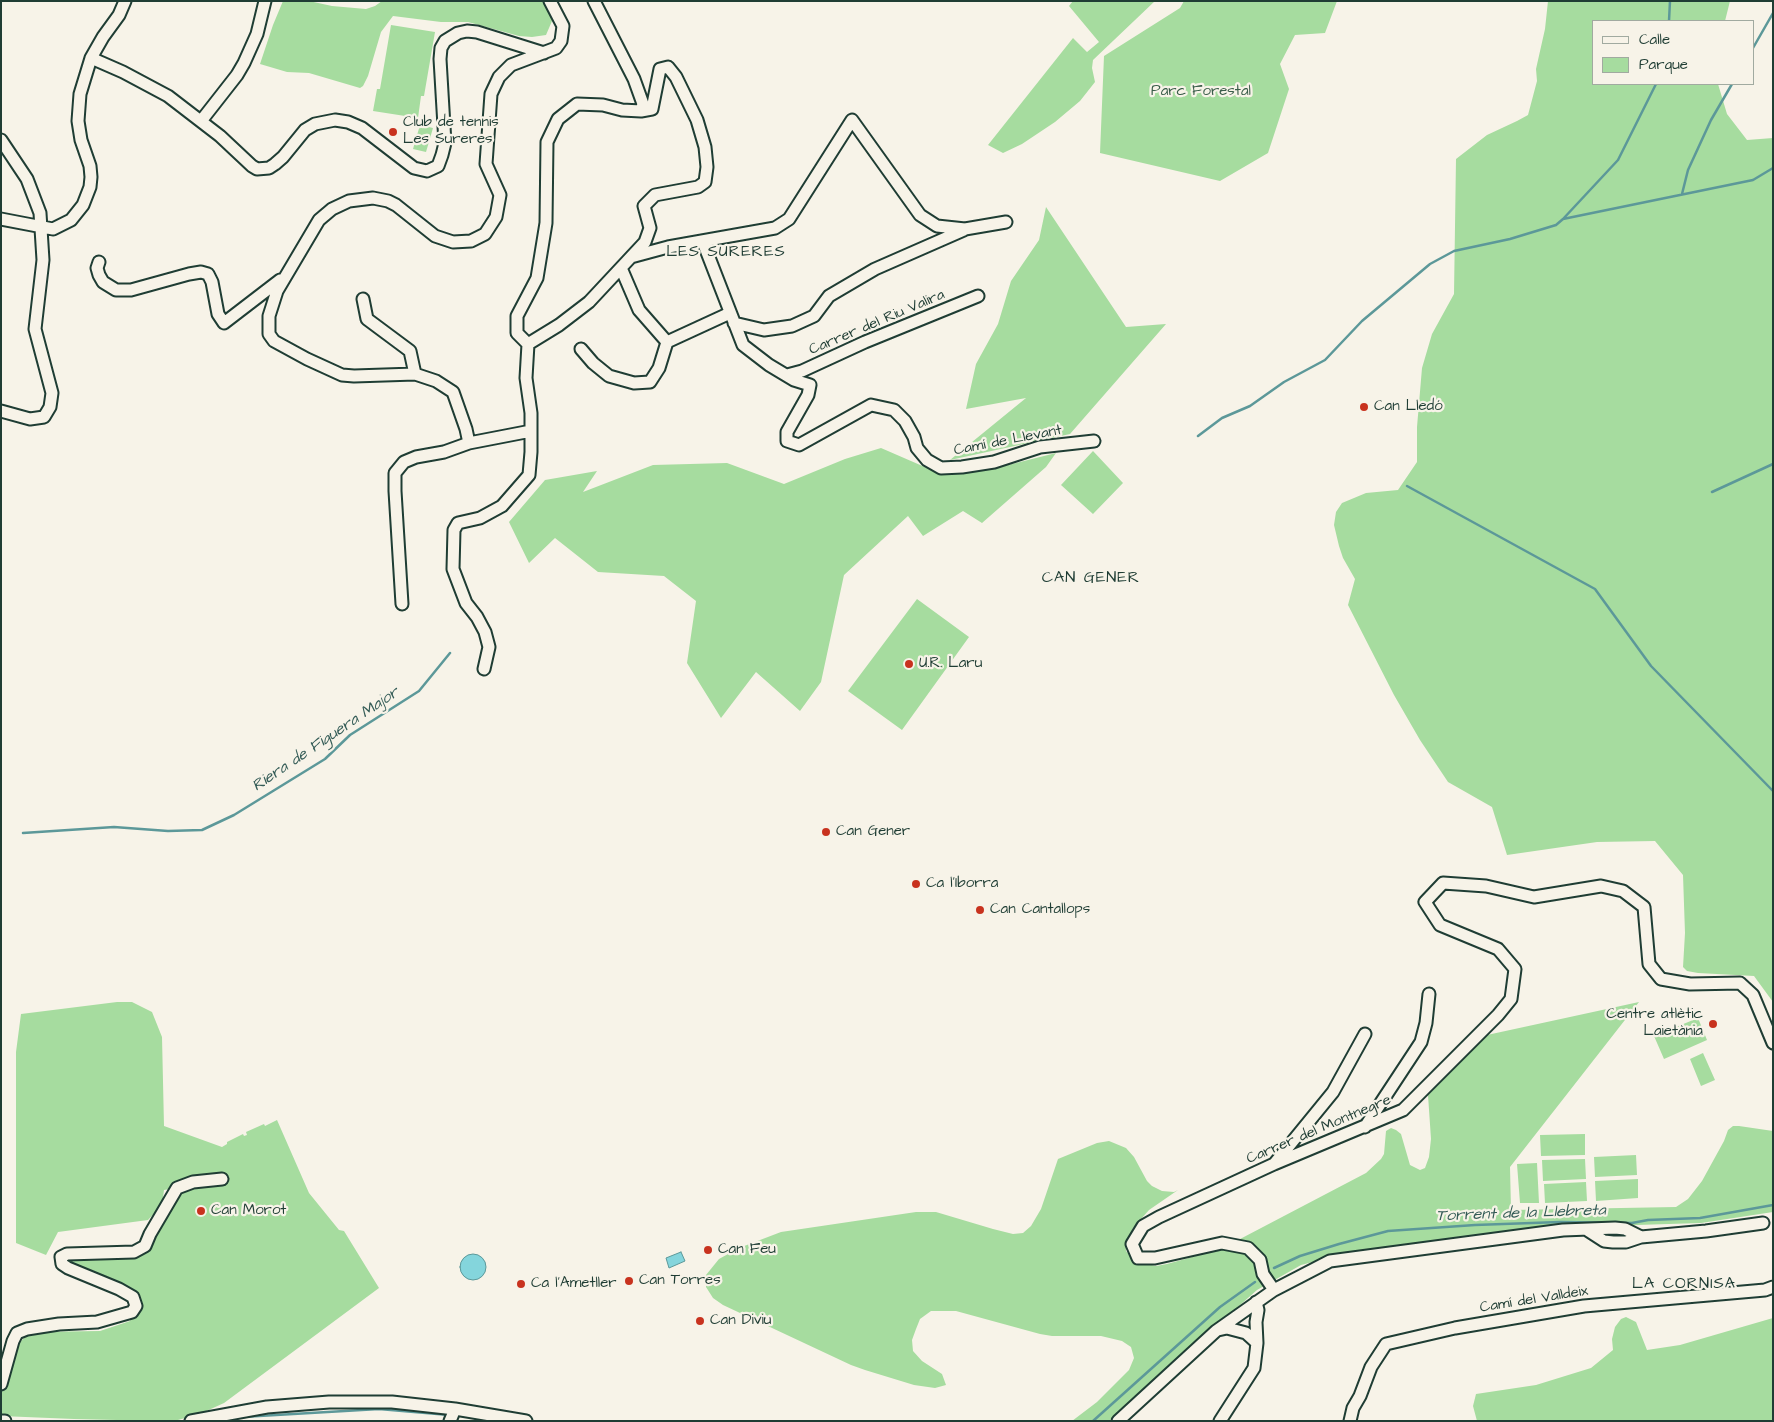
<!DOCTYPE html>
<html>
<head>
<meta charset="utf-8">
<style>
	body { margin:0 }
	#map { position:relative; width:1774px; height:1422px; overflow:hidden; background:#f7f3e8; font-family:"Architects Daughter",sans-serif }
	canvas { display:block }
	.frame { position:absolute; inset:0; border:2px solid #1f3d34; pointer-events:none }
	.legend { position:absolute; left:1592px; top:20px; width:162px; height:65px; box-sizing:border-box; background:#f7f3e8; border:1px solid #a1aaa0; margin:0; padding:6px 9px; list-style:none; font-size:15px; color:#1f3d34 }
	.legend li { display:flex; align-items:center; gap:10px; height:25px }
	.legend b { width:25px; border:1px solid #a1aaa0 }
</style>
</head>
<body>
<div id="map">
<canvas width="1774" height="1422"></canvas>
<div class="frame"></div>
<ul class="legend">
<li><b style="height:6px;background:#f7f3e8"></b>Calle</li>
<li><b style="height:14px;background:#a6dc9f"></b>Parque</li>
</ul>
</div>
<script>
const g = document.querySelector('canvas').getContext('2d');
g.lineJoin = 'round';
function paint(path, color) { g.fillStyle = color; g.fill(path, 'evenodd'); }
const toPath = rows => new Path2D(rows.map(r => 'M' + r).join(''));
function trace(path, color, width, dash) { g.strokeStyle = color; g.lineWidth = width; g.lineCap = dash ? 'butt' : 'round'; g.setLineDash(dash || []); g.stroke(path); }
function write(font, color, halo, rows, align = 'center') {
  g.font = font + ' "Architects Daughter",sans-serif'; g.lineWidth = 4.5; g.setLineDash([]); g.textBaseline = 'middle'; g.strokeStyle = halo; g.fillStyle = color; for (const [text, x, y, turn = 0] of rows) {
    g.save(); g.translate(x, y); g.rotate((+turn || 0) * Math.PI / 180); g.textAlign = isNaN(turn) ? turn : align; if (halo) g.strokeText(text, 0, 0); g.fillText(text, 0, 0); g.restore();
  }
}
paint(toPath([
	[283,1,309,1,332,6,366,9,375,6,382,1,548,1,550,7,552,21,546,35,532,37,519,36,468,22,441,22,393,16,381,32,368,76,363,86,360,88,309,73,287,72,260,64,273,25],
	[1073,1,1155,1,1093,60,1092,68,1095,82,1080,101,1055,122,1022,144,1003,153,988,145,1073,38,1087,52,1099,42,1069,6],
	[1184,1,1337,1,1325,33,1295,35,1280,64,1289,89,1268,153,1220,181,1100,153,1104,56,1180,8],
	[1548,1,1730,1,1725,21,1593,21,1593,84,1718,84,1727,114,1747,140,1773,138,1773,1002,1754,976,1698,973,1687,971,1683,967,1685,933,1683,875,1655,841,1597,842,1507,855,1492,807,1448,782,1420,740,1394,695,1348,605,1355,579,1343,558,1339,546,1334,525,1336,512,1342,503,1366,493,1398,490,1417,462,1417,427,1422,368,1432,334,1454,294,1456,159,1487,135,1517,121,1528,115,1537,81,1536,69,1545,29],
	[391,25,435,32,424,96,421,96,418,118,373,111,377,89,380,89],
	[420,125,433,128,426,152,413,149],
	[1046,207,1126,327,1166,324,1070,434,950,460,1026,398,966,409,976,364,998,324,1011,281,1039,240],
	[881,448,934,471,1000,467,1056,453,1046,467,982,523,963,511,923,536,908,516,844,575,821,682,800,711,756,672,721,718,687,663,696,601,664,576,598,572,555,538,529,563,509,522,545,480,597,471,583,492,653,465,727,463,784,484,845,459],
	[1093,451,1123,483,1093,514,1061,485],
	[917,599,969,637,902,730,848,691],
	[117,1002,132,1002,152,1012,162,1037,164,1126,222,1147,227,1144,227,1142,243,1134,244,1136,247,1135,246,1132,264,1124,265,1126,277,1120,309,1193,339,1230,344,1231,379,1288,224,1403,202,1413,178,1420,159,1421,74,1419,1,1416,1,1394,14,1348,30,1332,100,1331,130,1321,138,1299,62,1264,61,1257,134,1252,176,1188,164,1190,162,1205,148,1220,58,1232,46,1255,16,1243,16,1052,21,1014],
	[1639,1002,1510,1167,1511,1210,1676,1207,1688,1199,1702,1181,1724,1141,1728,1130,1733,1126,1739,1126,1773,1131,1773,1212,1701,1223,1572,1227,1418,1243,1356,1251,1301,1265,1257,1290,1109,1421,1072,1421,1097,1402,1129,1370,1134,1358,1131,1347,1122,1341,1101,1336,1052,1336,1040,1334,956,1311,931,1311,920,1319,916,1329,912,1340,913,1351,922,1361,942,1374,946,1385,935,1388,914,1385,865,1370,851,1365,723,1305,713,1298,706,1287,706,1275,719,1259,739,1248,781,1232,916,1212,936,1212,993,1229,1013,1234,1023,1233,1031,1226,1041,1209,1058,1159,1097,1143,1109,1141,1126,1148,1134,1157,1147,1181,1152,1186,1162,1191,1174,1192,1178,1190,1149,1210,1133,1228,1126,1245,1126,1251,1130,1255,1139,1262,1156,1266,1167,1264,1221,1249,1366,1173,1381,1159,1384,1154,1386,1131,1391,1128,1396,1130,1401,1134,1410,1165,1420,1170,1425,1168,1429,1157,1431,1139,1428,1095,1487,1035],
	[1698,1018,1707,1040,1664,1059,1654,1036],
	[1703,1053,1715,1080,1701,1086,1690,1059],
	[1585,1134,1585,1155,1541,1156,1540,1135],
	[1636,1155,1637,1175,1595,1177,1594,1157],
	[1585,1159,1586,1179,1543,1181,1542,1160],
	[1537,1163,1539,1203,1520,1203,1517,1164],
	[1638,1179,1638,1198,1596,1201,1595,1181],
	[1586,1182,1587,1201,1545,1203,1544,1184],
	[1626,1317,1636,1322,1647,1350,1680,1345,1773,1318,1773,1421,1477,1421,1473,1406,1476,1394,1536,1385,1591,1368,1613,1350,1612,1339,1615,1327,1621,1319]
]), '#a6dc9f');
const water = toPath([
	[681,1252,685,1261,669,1268,666,1258,681,1252],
	'460 1267a13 13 0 1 1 26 0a13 13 0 1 1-26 0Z'
]);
paint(water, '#84d5dc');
trace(water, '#5c9899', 1);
trace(toPath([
	[1669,21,1670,1],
	[1753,48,1773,13],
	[1682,194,1688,170,1711,120,1732,84],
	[1563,219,1618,160,1656,84],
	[1198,436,1222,418,1250,406,1284,382,1325,360,1362,321,1430,264,1454,251,1510,239,1556,225,1563,219,1753,180,1773,168],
	[1407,486,1595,589,1651,666,1773,791],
	[1712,492,1773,464],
	[23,833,114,827,168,831,202,830,234,815,325,759,350,735,419,691,450,653],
	[1274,1268,1300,1256,1339,1244,1388,1231,1475,1225,1560,1222,1632,1223,1648,1220,1700,1218,1773,1205],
	[242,1417,379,1409,449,1415],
	[1093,1421,1220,1307,1255,1282]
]), '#5c9899', 2.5);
const minor = toPath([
	[91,58,123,72,168,96,220,136,252,166,257,169,269,168,275,164,283,157,305,130,315,124,335,120,348,122,362,128,414,168,427,171,438,166,442,155,445,143,440,59,441,48,445,41,458,33,467,31,477,32,544,53],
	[201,121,237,75,244,63,257,34,265,1],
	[1,140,27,179,40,213,43,260,35,329,52,393,50,407,44,417,30,419,1,411],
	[1,219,53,229,71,220,83,205,90,187,91,177,90,166,81,140,78,121,80,94,91,58,103,37,119,15,125,1],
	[703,242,743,345,769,365,794,380,810,385,808,395,787,432,787,441,799,445,871,405,894,410,905,421,914,437,917,448,927,460,941,468,962,467,994,462,1040,447,1094,441],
	[631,257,668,247,775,228,789,219,852,120,920,215,937,226,965,229,1006,222],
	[99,262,97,268,99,275,103,282,116,290,131,290,189,274,201,272,208,274,212,282,218,314,224,323,280,280],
	[621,268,639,310,667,342],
	[363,299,367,319,410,351,415,374],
	[734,323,764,330,792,326,814,316,829,296,875,269,964,230],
	[528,344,559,325,589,302,645,242,650,228,644,206,655,195,698,187,705,182,707,167,705,147,697,120,676,77,668,67,660,69,652,109,641,111],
	[581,349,593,363,609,376,634,383,650,382,659,368,667,342,730,313],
	[787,375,802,371,865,342,978,296],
	[469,443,466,429,453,392,436,381,415,374,354,376,342,375,307,359,274,341,269,334,269,316,277,291,319,220,332,209,349,201,373,198,388,201,396,205,435,236,453,242,471,241,485,234,496,217,500,195,486,164,491,94,499,77,511,65,556,48,561,41,563,26,550,1],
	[402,604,395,491,395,473,404,462,416,457,444,452,469,443,531,431],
	[484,669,489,647,485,632,477,617,466,603,453,569,454,530,458,523,480,518,502,506,529,475,531,452,531,413,526,378,528,344,517,333,517,316,537,278,546,223,547,142,558,119,577,104,603,105,622,110,641,111,643,104,634,79,594,1],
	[1365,1127,1421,1042,1426,1023,1429,994],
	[1275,1163,1333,1092,1365,1034],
	[1587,1230,1604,1241,1613,1242,1626,1242,1641,1237,1706,1231,1763,1223],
	[1274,1290,1263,1274,1260,1260,1248,1248,1222,1243,1155,1258,1138,1258,1132,1244,1143,1226,1159,1217,1274,1164,1403,1110,1498,1015,1511,999,1515,969,1498,949,1440,925,1425,902,1443,883,1486,886,1534,897,1601,886,1623,891,1644,907,1649,964,1661,979,1690,984,1740,983,1753,995,1773,1043],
	[1218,1330,1227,1328,1246,1333,1257,1343],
	[1,1384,13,1341,17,1333,27,1329,59,1324,97,1322,132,1312,136,1306,133,1297,119,1289,68,1268,62,1264,61,1257,67,1254,134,1252,145,1246,150,1234,177,1188,193,1182,222,1179],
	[1,1421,5,1421],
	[191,1421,267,1407,329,1402,392,1402,455,1409,526,1421],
	[450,1421,455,1409],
	[1118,1421,1216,1331,1274,1290,1330,1261,1563,1230,1615,1228,1625,1229,1641,1237],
	[1220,1421,1254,1368,1257,1343,1256,1322,1258,1310,1256,1302],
	[1350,1421,1353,1408,1360,1396,1371,1367,1386,1344,1455,1328,1584,1306,1765,1290,1773,1287]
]);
trace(minor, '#1f3d34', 15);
trace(minor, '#f7f3e8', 11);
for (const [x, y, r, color] of [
	[393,132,5,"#c8321e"],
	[1364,407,5,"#c8321e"],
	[909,664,5,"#c8321e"],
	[826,832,5,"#c8321e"],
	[916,884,5,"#c8321e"],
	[980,910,5,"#c8321e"],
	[1713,1024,5,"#c8321e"],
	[201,1211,5,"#c8321e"],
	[708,1250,5,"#c8321e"],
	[629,1281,5,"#c8321e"],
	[521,1284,5,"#c8321e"],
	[700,1321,5,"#c8321e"]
]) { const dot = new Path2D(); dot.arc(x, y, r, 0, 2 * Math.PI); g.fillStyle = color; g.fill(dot); trace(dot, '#f7f3e8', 2); }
write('15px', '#3a5d49', '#f7f3e8', [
	["Parc Forestal",1201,92]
]);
write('15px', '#1f3d34', '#f7f3e8', [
	["Club de tennis",403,123],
	["Les Sureres",403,140],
	["Can Lledó",1374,407],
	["U.R. Laru",919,664],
	["Can Gener",836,832],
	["Ca l'Iborra",926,884],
	["Can Cantallops",990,910],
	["Centre atlètic",1703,1015,"right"],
	["Laietània",1703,1032,"right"],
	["Can Morot",211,1211],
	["Can Feu",718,1250],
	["Can Torres",639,1281],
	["Ca l'Ametller",531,1284],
	["Can Diviu",710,1321]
], 'left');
write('15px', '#1f3d34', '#f7f3e8', [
	["Carrer del Riu Valira",877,323,-23],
	["Camí de Llevant",1008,441,-11],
	["Carrer del Montnegre",1319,1130,-23],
	["Camí del Valldeix",1534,1300,-9]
]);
g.letterSpacing = '1px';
write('16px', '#1f3d34', '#f7f3e8', [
	["LES SURERES",726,253],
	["CAN GENER",1091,579],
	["LA CORNISA",1684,1285]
]);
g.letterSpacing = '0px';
write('italic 16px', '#335b56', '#f7f3e8', [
	["Riera de Figuera Major",326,740,-34],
	["Torrent de la Llebreta",1521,1214,-2]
]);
</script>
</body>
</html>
